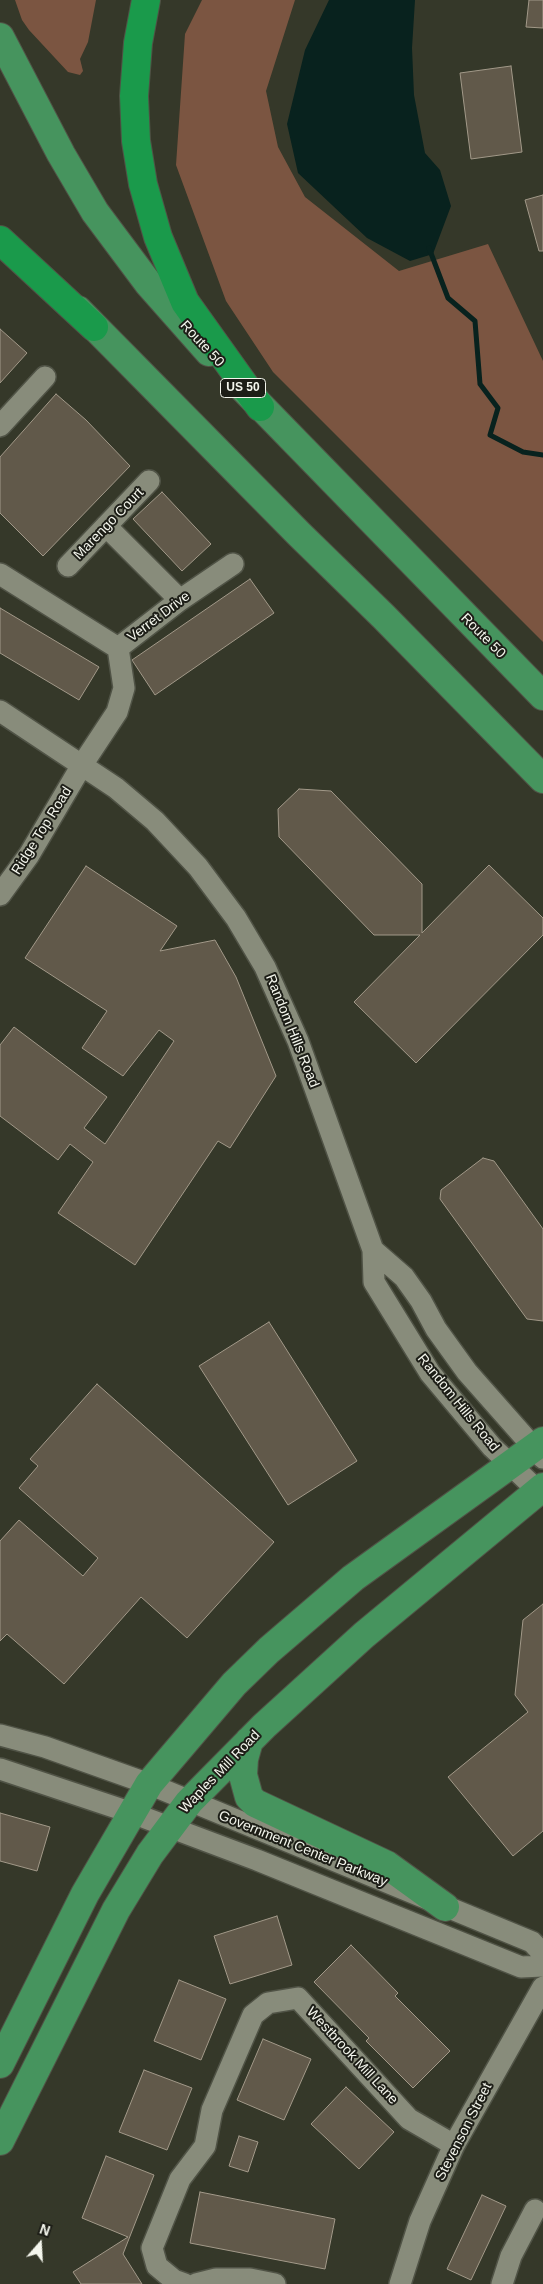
<!DOCTYPE html>
<html>
<head>
<meta charset="utf-8">
<style>
	body { margin:0 }
	#map { position:relative; width:543px; height:2284px; overflow:hidden; background:#353829; font-family:Arial,sans-serif }
	canvas { display:block }
	.north { position:absolute; left:15px; top:2219px; width:50px; height:50px; -webkit-text-stroke:4px #1d1e17; paint-order:stroke; rotate:19deg; font-size:14px; font-weight:700; line-height:20px; text-align:center; color:#f4f6ed }
	.north::after { content:''; display:block; margin:auto; width:18px; height:22px; background:#f4f6ed; clip-path:polygon(50% 0,100% 100%,50% 72%,0 100%) }
</style>
</head>
<body>
<div id="map">
<canvas width="543" height="2284"></canvas>
<div class="north">N</div>
</div>
<script>
const g = document.querySelector('canvas').getContext('2d');
g.lineJoin = 'round';
function paint(path, color) { g.fillStyle = color; g.fill(path, 'evenodd'); }
const toPath = rows => new Path2D(rows.map(r => 'M' + r).join(''));
function trace(path, color, width, dash) { g.strokeStyle = color; g.lineWidth = width; g.lineCap = dash ? 'butt' : 'round'; g.setLineDash(dash || []); g.stroke(path); }
function write(font, color, halo, rows, align = 'center') {
  g.font = font + ' Arial,sans-serif'; g.lineWidth = 4; g.setLineDash([]); g.textBaseline = 'middle'; g.strokeStyle = halo; g.fillStyle = color; for (const [text, x, y, turn = 0] of rows) {
    g.save(); g.translate(x, y); g.rotate((+turn || 0) * Math.PI / 180); g.textAlign = isNaN(turn) ? turn : align; if (halo) g.strokeText(text, 0, 0); g.fillText(text, 0, 0); g.restore();
  }
}
paint(toPath([
	[15,0,96,0,88,42,80,59,83,71,80,75,68,72,29,30,22,20],
	[202,0,295,0,266,91,278,147,305,197,399,271,488,244,543,361,543,642,273,372,226,301,176,165,185,34]
]), '#7b5541');
paint(toPath([
	[329,0,415,0,412,48,414,95,425,153,440,170,451,206,433,254,410,261,367,238,298,173,287,124,305,50]
]), '#08221e');
trace(toPath([
	[429,248,448,298,475,321,480,384,498,408,490,435,523,452,543,455]
]), '#08221e', 5);
const building = toPath([
	[529,0,543,0,543,28,526,27,529,0],
	[511,66,522,152,471,159,460,73,511,66],
	[543,195,543,251,539,251,525,200,543,195],
	[0,329,27,353,0,383,0,329],
	[56,394,86,420,130,466,43,556,0,513,0,457,56,394],
	[162,492,211,544,182,571,133,519,162,492],
	[250,579,274,613,155,695,132,660,250,579],
	[0,608,99,667,79,700,0,653,0,608],
	[299,789,331,791,422,884,422,933,489,865,543,918,543,935,416,1063,354,1002,420,935,374,935,279,837,278,809,299,789],
	[86,866,177,926,160,951,215,940,236,977,276,1076,230,1148,218,1141,135,1265,58,1213,93,1162,70,1144,58,1160,0,1116,0,1045,14,1027,107,1097,84,1128,105,1144,174,1041,159,1030,123,1076,82,1048,107,1011,25,958,86,866],
	[483,1158,494,1161,543,1229,543,1321,527,1319,440,1199,441,1190,483,1158],
	[269,1322,357,1461,288,1505,199,1366,269,1322],
	[97,1384,274,1542,187,1638,141,1597,64,1684,7,1634,0,1641,0,1541,19,1520,83,1576,98,1558,19,1488,38,1466,30,1459,97,1384],
	[543,1604,543,1831,513,1856,448,1777,528,1712,515,1695,523,1620,543,1604],
	[0,1813,50,1827,37,1871,0,1861,0,1813],
	[277,1916,292,1965,230,1984,214,1936,277,1916],
	[351,1945,398,1993,395,1996,450,2051,413,2088,366,2041,369,2038,314,1982,351,1945],
	[179,1980,226,1999,201,2060,154,2041,179,1980],
	[263,2039,311,2059,284,2120,237,2100,263,2039],
	[144,2070,192,2088,167,2150,119,2132,144,2070],
	[346,2087,394,2132,359,2169,311,2124,346,2087],
	[239,2136,258,2142,248,2172,229,2166,239,2136],
	[106,2156,154,2175,123,2254,142,2284,81,2284,73,2272,128,2237,82,2218,106,2156],
	[200,2192,335,2219,325,2269,190,2243,200,2192],
	[482,2195,506,2206,471,2280,447,2269,482,2195]
]);
paint(building, '#61594a');
trace(building, '#a29989', 1);
const minor = toPath([
	[0,426,45,377],
	[106,526,180,600],
	[68,566,149,481],
	[0,574,118,648],
	[118,648,180,600,233,564],
	[0,711,116,788,155,821,198,867,236,918,265,967,298,1041,373,1250,374,1282,430,1373,492,1447,538,1491],
	[0,895,29,855,82,765,117,712,124,688,118,648],
	[373,1250,404,1277,421,1301,436,1329,467,1372,543,1458],
	[0,1735,45,1747,149,1784,532,1942,543,1954],
	[0,1769,132,1813,257,1860,521,1967,543,1966],
	[185,2284,174,2280,157,2266,152,2248,180,2179,205,2146,212,2110,253,2015,268,2003,298,1998,409,2119,454,2145],
	[196,2284,216,2279,250,2279,275,2284],
	[400,2284,420,2221,454,2145,543,1987],
	[502,2284,511,2256,535,2210]
]);
const major = toPath([
	[0,37,61,154,95,212,148,283,209,352],
	[78,310,299,534,384,617,543,779],
	[244,389,543,696],
	[249,1741,244,1759,243,1775,249,1797,255,1803,387,1865,445,1907],
	[0,2064,85,1894,149,1784,234,1684,269,1650,353,1578,543,1441],
	[0,2141,116,1910,150,1854,189,1802,264,1726,364,1635,543,1487]
]);
const highway = toPath([
	[146,0,138,43,134,96,136,141,143,184,158,237,185,302,260,407],
	[0,240,94,327]
]);
trace(minor, '#505346', 24);
trace(major, '#505346', 30);
trace(highway, '#505346', 30);
trace(minor, '#888c7b', 21);
trace(major, '#46945e', 28);
trace(highway, '#1a9a4b', 28);
for (const [x, y, w] of [
	[243,388,45]
]) { const box = new Path2D(); box.roundRect(x - w / 2, y - 9.5, w, 19, 4); g.fillStyle = '#1d1e17'; g.fill(box); trace(box, '#f4f6ed', 1); }
write('bold 12px', '#f4f6ed', null, [
	["US 50",243,388]
]);
write('14px', '#f4f6ed', '#1d1e17', [
	["Route 50",202,344,47],
	["Marengo Court",109,524,-46],
	["Verret Drive",159,617,-37],
	["Route 50",483,636,45],
	["Ridge Top Road",42,831,-58],
	["Random Hills Road",292,1031,68],
	["Random Hills Road",458,1403,51],
	["Waples Mill Road",220,1772,-46],
	["Government Center Parkway",303,1849,22],
	["Westbrook Mill Lane",352,2056,47],
	["Stevenson Street",464,2132,-63]
]);
</script>
</body>
</html>
